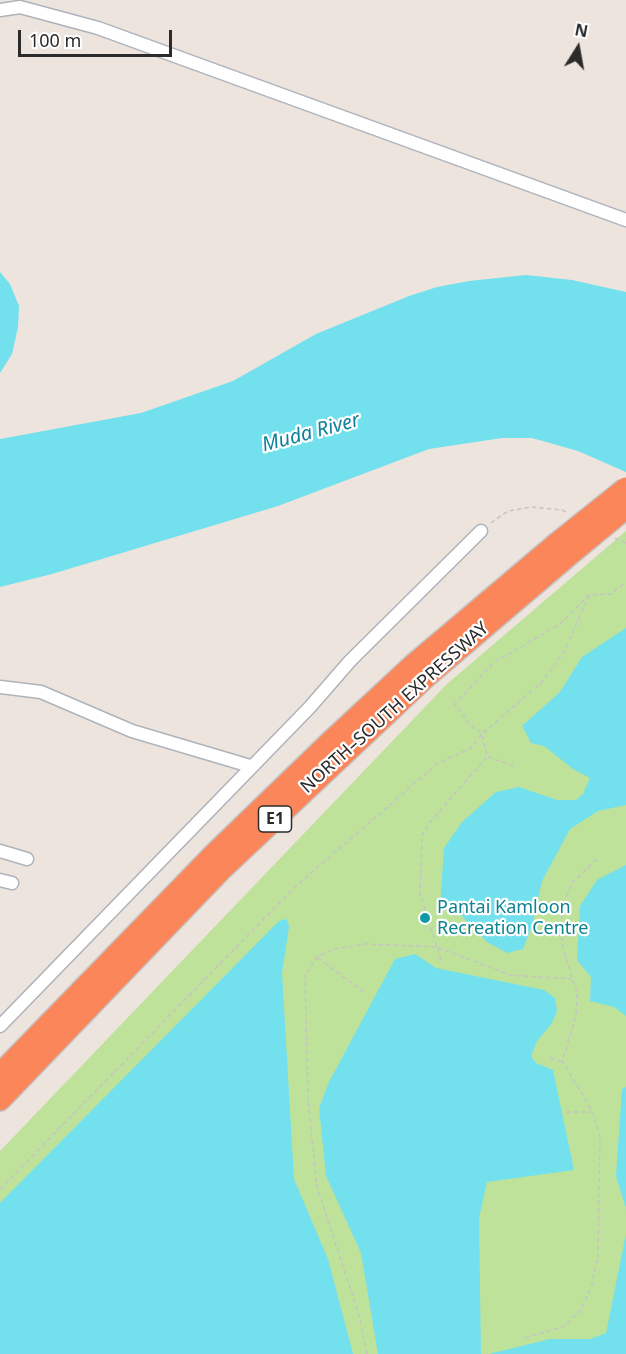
<!DOCTYPE html>
<html>
<head>
<meta charset="utf-8">
<style>
	body { margin:0 }
	#map { position:relative; width:626px; height:1354px; overflow:hidden; background:#ede4de; font-family:"Noto Sans",sans-serif }
	canvas { display:block }
	.north { position:absolute; left:548px; top:18px; width:60px; height:60px; -webkit-text-stroke:4px #fff; paint-order:stroke; rotate:11deg; font-size:16px; font-weight:700; line-height:24px; text-align:center; color:#2b2b2b }
	.north::after { content:''; display:block; margin:auto; width:21px; height:27px; background:#2b2b2b; clip-path:polygon(50% 0,100% 100%,50% 72%,0 100%) }
	.scale { position:absolute; left:18px; top:30px; width:154px; height:27px; box-sizing:border-box; border:3px solid #2b2b2b; border-top:0; padding-left:8px; font-size:18px; line-height:21px; white-space:nowrap; color:#2b2b2b; -webkit-text-stroke:4px #fff; paint-order:stroke }
</style>
</head>
<body>
<div id="map">
<canvas width="626" height="1354"></canvas>
<div class="north">N</div>
<div class="scale">100 m</div>
</div>
<script>
const g = document.querySelector('canvas').getContext('2d');
g.lineJoin = 'round';
function paint(path, color) { g.fillStyle = color; g.fill(path, 'evenodd'); }
const toPath = rows => new Path2D(rows.map(r => 'M' + r).join(''));
function trace(path, color, width, dash) { g.strokeStyle = color; g.lineWidth = width; g.lineCap = dash ? 'butt' : 'round'; g.setLineDash(dash || []); g.stroke(path); }
function write(font, color, halo, rows, align = 'center') {
  g.font = font + ' "Noto Sans",sans-serif'; g.lineWidth = 4.5; g.setLineDash([]); g.textBaseline = 'middle'; g.strokeStyle = halo; g.fillStyle = color; for (const [text, x, y, turn = 0] of rows) {
    g.save(); g.translate(x, y); g.rotate((+turn || 0) * Math.PI / 180); g.textAlign = isNaN(turn) ? turn : align; if (halo) g.strokeText(text, 0, 0); g.fillText(text, 0, 0); g.restore();
  }
}
paint(toPath([
	[626,531,626,1354,0,1354,0,1151,447,684]
]), '#bfe29b');
paint(toPath([
	[0,272,10,284,19,306,18,327,12,354,0,373],
	[526,275,572,280,626,292,626,472,578,451,532,438,502,438,429,449,278,506,52,574,0,587,0,439,141,413,233,381,316,334,409,296,437,287,469,281],
	[626,628,626,805,598,811,570,829,542,881,532,926,523,949,507,953,487,942,462,916,440,907,444,848,462,822,496,792,519,787,557,800,576,800,583,794,590,778,573,769,544,746,531,743,522,726,560,692,582,657],
	[626,865,626,1016,614,1007,590,1001,591,977,577,960,580,906,597,880],
	[287,919,289,927,282,973,294,1179,328,1259,353,1354,0,1354,0,1203,279,921],
	[415,954,436,968,544,990,555,998,557,1011,552,1023,537,1041,531,1056,536,1063,553,1070,574,1170,487,1182,479,1218,481,1354,378,1354,361,1253,326,1176,319,1108,329,1082,395,959],
	[626,1087,626,1209,616,1176,622,1089],
	[626,1234,626,1354,489,1354,550,1339,590,1339,606,1333]
]), '#73e0ed');
const minor = toPath([
	[0,10,20,7,98,28,626,220],
	[0,687,41,692,132,731,250,766],
	[0,851,27,859],
	[0,880,12,883],
	[0,1026,310,707,350,661,481,531]
]);
const motorway = toPath([
	[0,1074,213,855,329,743,413,665,556,544],
	[0,1100,222,869,427,676,568,556]
]);
trace(minor, '#aeb3bb', 15);
trace(motorway, '#c4c4c4', 24);
trace(toPath([
	[491,523,508,511,531,507,562,510,568,513],
	[615,538,626,543],
	[488,757,516,767],
	[318,958,364,992],
	[441,960,420,894,422,835,429,823,487,757,482,734,472,727,455,704,493,663,560,624,589,595,611,594,626,582],
	[550,1058,561,1061],
	[566,1112,592,1112],
	[0,1189,295,887,438,763,471,748,482,734,542,682,565,650,589,595],
	[525,1338,565,1326,581,1310,592,1284,598,1255,600,1136,593,1112,562,1061,576,1016,577,993,564,952,560,927,564,904,572,883,599,857],
	[367,1354,359,1315,317,1187,308,1100,305,975,317,957,334,949,366,944,437,947,510,975,571,979]
]), '#c4c4c4', 1.5, [4.5, 3]);
trace(minor, '#fff', 12);
trace(motorway, '#fb865a', 21);
const motorwayBridge = toPath([
	[556,544,626,488],
	[568,556,626,508]
]);
trace(motorwayBridge, '#c4c4c4', 24, []);
trace(motorwayBridge, '#fb865a', 21);
for (const [x, y, r, color] of [
	[425,918,6,"#0f9aa8"]
]) { const dot = new Path2D(); dot.arc(x, y, r, 0, 2 * Math.PI); g.fillStyle = color; g.fill(dot); trace(dot, '#fff', 2); }
for (const [x, y, w] of [
	[275,819,33]
]) { const box = new Path2D(); box.roundRect(x - w / 2, y - 13, w, 26, 4.5); g.fillStyle = '#fff'; g.fill(box); trace(box, '#2b2b2b', 1.5); }
write('bold 16px', '#2b2b2b', null, [
	["E1",275,819]
]);
write('18px', '#2b2b2b', '#fff', [
	["NORTH–SOUTH EXPRESSWAY",395,708,-42]
]);
write('18px', '#0d838f', '#fff', [
	["Pantai Kamloon",437,908],
	["Recreation Centre",437,929]
], 'left');
write('italic 20px', '#10819b', '#fff', [
	["Muda River",311,433,-15]
]);
</script>
</body>
</html>
